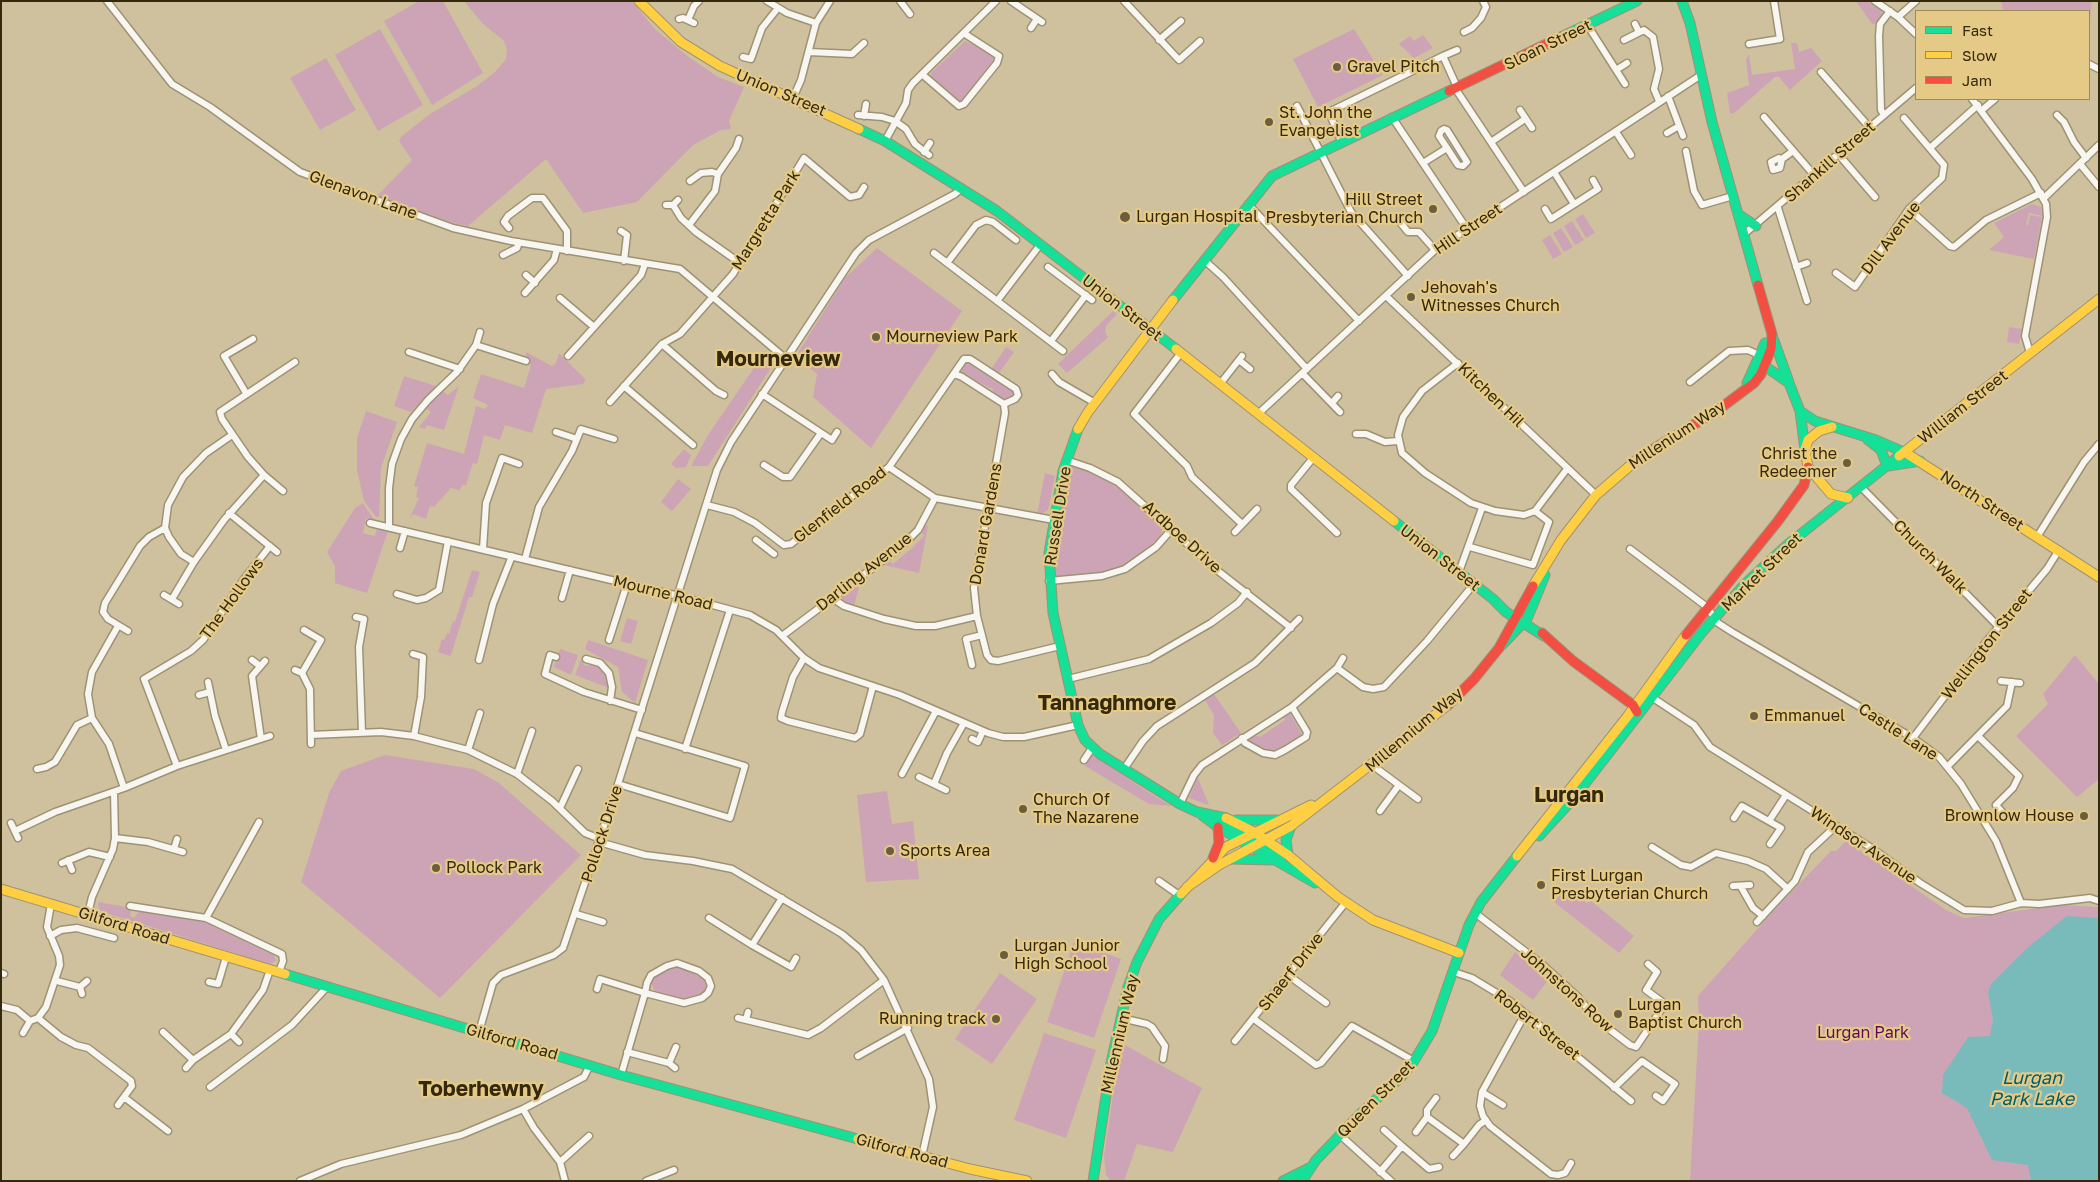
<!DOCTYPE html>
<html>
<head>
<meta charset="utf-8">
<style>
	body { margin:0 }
	#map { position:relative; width:2100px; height:1182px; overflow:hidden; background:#cfc19d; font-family:"Golos Text",sans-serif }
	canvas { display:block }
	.frame { position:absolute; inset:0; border:2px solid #34290d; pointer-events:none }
	.legend { position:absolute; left:1915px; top:10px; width:175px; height:90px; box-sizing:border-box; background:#e5ca87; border:1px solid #9e8a56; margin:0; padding:6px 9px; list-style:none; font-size:15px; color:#34290d }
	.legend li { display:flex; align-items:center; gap:10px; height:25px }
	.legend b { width:25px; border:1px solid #9e8a56 }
</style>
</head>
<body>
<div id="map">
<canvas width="2100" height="1182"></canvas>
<div class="frame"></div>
<ul class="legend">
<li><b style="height:6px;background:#16e098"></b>Fast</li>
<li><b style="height:6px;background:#ffcf43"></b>Slow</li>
<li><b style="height:6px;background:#f24e42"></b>Jam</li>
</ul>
</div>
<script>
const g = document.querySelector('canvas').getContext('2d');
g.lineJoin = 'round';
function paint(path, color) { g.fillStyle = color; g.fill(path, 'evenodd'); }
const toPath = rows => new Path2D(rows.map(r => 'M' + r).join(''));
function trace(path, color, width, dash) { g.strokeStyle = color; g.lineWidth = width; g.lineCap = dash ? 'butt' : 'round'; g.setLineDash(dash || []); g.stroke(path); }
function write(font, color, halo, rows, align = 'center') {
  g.font = font + ' "Golos Text",sans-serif'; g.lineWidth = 4.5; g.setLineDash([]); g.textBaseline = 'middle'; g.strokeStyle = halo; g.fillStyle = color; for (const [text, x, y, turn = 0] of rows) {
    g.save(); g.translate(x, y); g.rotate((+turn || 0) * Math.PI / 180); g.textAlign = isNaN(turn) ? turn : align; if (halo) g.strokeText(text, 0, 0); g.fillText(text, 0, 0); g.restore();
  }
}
paint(toPath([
	[419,1,443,1,483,73,432,105,384,21],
	[464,1,632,1,655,29,687,56,718,77,744,87,729,121,731,129,721,130,693,145,637,202,583,213,546,159,468,226,450,222,377,196,412,160,399,141,402,136,430,114,477,86,495,72,506,59,507,49,504,41,482,23],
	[1856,1,1867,1,1881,10,1882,15,1877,23,1872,24],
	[2001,1,2092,1,2089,27,2089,11,2003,11],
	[380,29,423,105,378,131,335,55],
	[1354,29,1383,75,1318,107,1293,59],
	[1423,35,1433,48,1414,58,1399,44,1410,36,1414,41],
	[965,41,993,55,994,59,964,99,959,101,931,79,931,73],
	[1791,43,1797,43,1799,52,1811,48,1822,61,1790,90,1779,77,1775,77,1733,114,1730,113,1727,93,1749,85,1746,59,1749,55,1752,75,1795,69],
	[326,58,356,110,320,130,290,78],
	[2032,204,2041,207,2042,212,2042,216,2029,213,2026,225,2028,225,2030,215,2042,217,2034,259,1989,250,2004,237,1994,223],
	[1583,214,1595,233,1586,238,1575,219],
	[1572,221,1584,240,1575,245,1564,226],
	[1561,228,1573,247,1564,252,1553,233],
	[1550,235,1562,254,1553,259,1542,240],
	[877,248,962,311,871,448,813,397,817,374,796,356,845,278],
	[1113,311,1117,314,1106,326,1105,332,1108,337,1105,340,1067,373,1058,364],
	[2009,327,2022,329,2019,344,2007,342],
	[1006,347,1014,352,999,373,992,368],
	[526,352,552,366,556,363,559,353,586,380,583,384,546,389,532,433,505,425,500,440,484,435,477,464,473,463,466,485,462,485,460,490,451,488,434,507,430,506,426,519,413,514,409,519,419,498,416,497,418,487,414,486,427,443,464,454,476,406,485,409,488,405,473,398,481,374,524,388,531,365,528,364,529,359,526,357],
	[765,352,774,363,708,466,691,466,708,435],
	[969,362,1014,390,1014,396,1004,401,993,393,993,389,962,374,961,369,965,363],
	[404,376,436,386,411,412,394,406],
	[459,386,444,430,427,425,425,429,419,427,431,412,425,407,442,391,448,395],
	[366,411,397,422,381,468,379,517,376,517,364,501,357,470,357,438],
	[684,449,691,455,686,467,676,468,671,464],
	[1069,467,1079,468,1097,475,1126,492,1163,526,1160,537,1138,556,1123,566,1102,572,1058,577,1053,575,1054,544],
	[1045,473,1055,476,1048,510,1040,514,1037,514],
	[678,479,691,489,672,511,661,502],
	[363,503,375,521,366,518,363,533,375,536,377,528,388,531,367,593,335,583,335,566,327,552,355,508],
	[926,525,928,526,919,573,884,565,889,561,893,564,913,547,924,536,921,531],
	[472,570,480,572,472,597,469,597,452,652,450,656,438,652,442,639,444,640,447,633,449,634,453,621,455,622],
	[856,586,859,588,854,606,842,602,842,595],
	[627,618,638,621,631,644,620,641],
	[588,640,648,660,635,703,622,692,618,667,585,649],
	[560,649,578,655,571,675,554,667],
	[2075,655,2099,684,2099,779,2077,797,2016,736,2048,704,2043,694],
	[581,659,585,666,595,664,601,667,606,674,609,688,575,675],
	[1214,694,1241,733,1222,745,1213,733,1214,715,1205,700],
	[1289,712,1302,734,1277,752,1270,751,1249,741,1254,735,1260,737,1285,720,1284,716],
	[385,755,474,769,499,783,581,855,440,998,301,882,329,793,341,771],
	[1092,755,1156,797,1172,806,1149,804,1085,766],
	[1198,777,1198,778,1209,805,1189,798],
	[887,791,892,824,913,821,919,879,866,882,857,795],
	[1846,841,1946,910,1964,918,2061,905,2099,907,2099,1181,1690,1181,1699,1021,1698,996,1776,908,1831,851,1836,851],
	[1565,888,1587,903,1591,901,1634,936,1619,953,1554,902],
	[98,902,127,907,131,912,130,916,134,918,140,910,204,922,274,955,276,961,270,964,106,913,99,909],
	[1074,942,1121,959,1094,1038,1047,1022],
	[1515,952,1548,980,1533,1000,1500,975],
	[679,966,703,979,707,983,704,993,685,1000,656,993,651,983,652,979,670,968],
	[1000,973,1037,999,992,1064,955,1039],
	[1044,1033,1096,1050,1066,1138,1014,1120],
	[1123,1044,1202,1088,1173,1152,1137,1144,1124,1181,1111,1181,1106,1175,1104,1156,1113,1095]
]), '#cda4b5');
paint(toPath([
	[2067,916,2099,918,2099,1181,2031,1181,2028,1165,1992,1160,1967,1108,1942,1093,1943,1075,1968,1037,1990,1036,1993,1019,1988,993,1991,984,2027,948]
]), '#78bbba');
const street = toPath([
	[107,1,172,84,210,107,300,172,453,228,511,241,680,269,786,359],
	[767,1,787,13,816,23],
	[900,1,910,14],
	[1011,1,1042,22],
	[1124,1,1179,60,1200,41],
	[1875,1,1898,17,1916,34],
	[1898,17,1916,1],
	[679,19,683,18,694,23],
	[688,20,694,6,699,1],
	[1635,24,1639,32],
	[1588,26,1625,84],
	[1031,28,1037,19],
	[1464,32,1472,28,1481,18,1486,7,1483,1],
	[1159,40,1181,21],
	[1624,40,1644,30,1653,37,1659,69,1654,89,1659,101],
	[1749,44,1780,39,1774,1],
	[809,52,852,54,864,43],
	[1443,56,1457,50],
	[743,57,751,59,762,28,778,8],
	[2089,64,2099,69],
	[1616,70,1627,63],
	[1821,72,1870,128],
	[923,75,959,106,964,104,997,63,999,56,965,34],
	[1455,88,1524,192],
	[1668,96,1683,136],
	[793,98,801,80,816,23,830,1],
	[1972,99,2032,179,2046,204,2047,217,2025,336,2030,353],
	[1297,106,1351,212,1408,276],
	[1520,110,1532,128],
	[1982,110,1995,99],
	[858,115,882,117,895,121,906,129,915,144,929,155],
	[1884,115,1881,110,1879,36,1880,24,1890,11],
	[2057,115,2064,122,2074,142,2086,158],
	[864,116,866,104],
	[1392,117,1467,229],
	[1764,117,1814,175],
	[1616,132,1631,155],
	[1667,133,1679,126],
	[885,141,906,103,908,90,913,83,996,1],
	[1341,141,1329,112,1443,56,1457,87],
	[1491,142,1525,119],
	[1930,148,1978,105],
	[1686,151,1694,191,1702,205,1733,196],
	[924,152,930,143],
	[1839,155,1875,197],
	[1782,159,1779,158,1771,162,1773,170,1780,168,1782,159,1793,151],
	[1423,163,1447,148,1439,136,1441,131,1444,129,1447,130,1467,162,1463,166,1458,165,1447,148],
	[2080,164,2099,187],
	[1554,172,1574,204],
	[690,181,701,173,712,172,718,174],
	[2044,198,2099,145],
	[1248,204,1359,321],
	[666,205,673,205,678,200],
	[673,205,681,218,696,232,740,263],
	[1778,208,1807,301],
	[1545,209,1551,219,1598,189,1593,180],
	[1909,209,1950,246,1954,247,1986,220,2041,193],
	[1399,221,1408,232,1419,232,1435,250],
	[689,225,715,191,718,174,736,148,739,139],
	[509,228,504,222,508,216,532,198,543,198,567,231,567,251],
	[621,231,627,235,624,261],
	[1743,235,1916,88],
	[934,253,1063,351],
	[503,255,517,248,519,242],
	[1204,260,1223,277,1307,369],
	[947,263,976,225,986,220,993,222,1016,240],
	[1048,267,1092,300],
	[1796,267,1807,263],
	[1836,273,1855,287,1909,209,1942,178,1944,165,1904,118],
	[526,275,535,283],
	[525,293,554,260,557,249],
	[1386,296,1596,495],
	[560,298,594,327],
	[997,301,1040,245],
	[1051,341,1086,295],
	[662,344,716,391,724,395],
	[476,345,480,332],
	[409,352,460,369],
	[1180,354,1134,414,1187,466,1192,477,1242,524],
	[568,356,641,275,645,264],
	[1239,360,1250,369],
	[1458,363,1422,391,1403,417,1398,435,1402,453,1425,473,1471,503,1495,511,1524,515,1535,511,1567,469],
	[955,374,962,377,1004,404],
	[1052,374,1059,382,1095,403],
	[1303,374,1340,412],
	[1690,382,1729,351,1748,350,1761,356],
	[1220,384,1242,356],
	[624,386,693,445],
	[246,393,224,356,253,339],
	[762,394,832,440,837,432],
	[610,402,662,344,680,334,733,274,804,158,850,197,859,195,864,187],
	[1332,403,1338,396],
	[1004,404,1005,413,974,588,977,616,987,655,991,660,998,661,1060,646],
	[1258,414,1435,250,1701,75],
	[556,432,577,439],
	[1356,434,1366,434,1385,442,1398,441],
	[1313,458,1291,485,1291,489,1337,533],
	[1066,460,1090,468,1118,482,1213,567,1291,628],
	[764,465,783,477,790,477,821,433],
	[889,467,935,498,1054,520],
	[1861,487,1999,627],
	[283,491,264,475,248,457,222,419,220,412,295,362],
	[707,505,734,512,755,523,784,545,791,544,889,467,964,359,970,359,1016,389,1018,395,1015,399,1004,404],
	[229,513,277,552],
	[370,523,679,596,750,615,776,630,804,658,819,668,900,695,988,733,1003,737,1024,737,1078,725],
	[389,527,389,488,392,464,401,439,412,419,428,400,457,372,476,345,526,361],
	[1235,532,1257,509],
	[2037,537,2084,462,2099,444],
	[756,540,774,554],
	[1470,547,1533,565,1549,522,1535,511],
	[400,548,405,531],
	[483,549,486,503,502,458,519,464],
	[1630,549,1707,607,1718,623,1732,632,1913,738,1939,757,1961,784,1996,841,2021,903],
	[525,559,539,507,572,451,581,429,614,439],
	[194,562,181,554,169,537,165,528,168,505,183,477,206,453,232,435],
	[1459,572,1482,508],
	[1049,581,1102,576,1125,569,1156,547,1172,529],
	[397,594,417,600,426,598,439,590,448,541],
	[164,595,179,604],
	[562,598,570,570],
	[832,598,844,606,884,619,916,626,935,626,977,616],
	[172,599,194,562,224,520,264,475],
	[356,617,364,619,359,647,362,732],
	[118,626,92,672,88,694,92,718,109,744,124,788],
	[128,631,108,619,103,612,105,603,140,546,149,537,165,528],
	[782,636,902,546,918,530,935,498],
	[609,640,627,584],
	[413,654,423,657,421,697,414,736],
	[556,657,550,655,545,674,584,692,642,710],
	[804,658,793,677,782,712,781,718,788,721,855,738,860,734,873,686],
	[586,659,600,663,609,673,612,687,610,701],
	[252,660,260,666],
	[479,660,493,604,512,556],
	[972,665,966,639,982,635],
	[1337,668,1363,687,1373,689,1384,687,1427,641,1474,584],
	[295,670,302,673,310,689,311,744],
	[302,673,321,640,304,630],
	[1068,679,1149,659,1211,623,1238,603,1247,592],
	[2001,681,2020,683],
	[208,682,215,716,226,750],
	[199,695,210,692],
	[1650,696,1694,725,1710,747,1870,847,1920,883,1964,910,1992,911,2021,903,2039,904,2090,898,2099,901],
	[311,735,381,732,414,736,468,750,517,774,552,801,585,833,600,839],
	[1979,737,2019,776,2013,788,1996,805,2002,812],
	[1242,738,1245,743,1263,753,1275,755,1285,750,1306,737,1307,732,1292,707],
	[1913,738,1986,642,2047,569,2059,550],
	[261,739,252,676,265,661],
	[972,739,978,742,983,731],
	[685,749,730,610],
	[468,750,480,713],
	[1084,760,1092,748],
	[1372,765,1418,799],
	[177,766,144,679,191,651,203,640,244,579,270,546],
	[1948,766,2007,706,2012,682],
	[37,769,46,767,55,762,77,725,92,718],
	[1124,769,1143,741,1157,726,1255,663,1299,619],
	[517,774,532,731],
	[902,774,936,711],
	[919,777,946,790],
	[618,784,730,818,745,766,635,733],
	[934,784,947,753,964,723],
	[1180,804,1194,775,1202,765,1292,707,1337,668,1343,658],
	[560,808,578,769],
	[1380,811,1399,785],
	[1734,818,1742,806,1781,828,1770,844],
	[1769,821,1786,795],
	[11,823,18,838],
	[15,831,55,812,124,788,177,766,270,736],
	[115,838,148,842,183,852],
	[599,842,645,855,693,861,732,869,842,934,861,950,884,980,929,1079,933,1107,922,1156],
	[1652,847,1681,865,1691,867,1716,853,1748,861,1766,869,1788,889],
	[174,849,177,839],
	[68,860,72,870],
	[62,863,89,852,110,857],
	[1159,881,1179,895],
	[1733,886,1750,885],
	[1741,887,1753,908,1763,916],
	[51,904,47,927,59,956,60,965,46,1007,38,1018,61,1037,76,1045,88,1048,131,1081,132,1086,118,1105],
	[130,906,206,918,282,954,283,961,279,972],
	[1475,913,1543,965,1578,997,1596,1019,1630,1045,1636,1047,1665,1004,1646,990,1657,972,1648,964],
	[88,914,92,897,113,849,115,838,114,792],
	[576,914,603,922],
	[206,918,259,822],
	[709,918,752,945,782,898],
	[1757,922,1795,881,1808,852,1836,826],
	[50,936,61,930,77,928,114,938],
	[752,945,791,967,796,958],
	[1454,972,1472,978,1510,1001,1631,1101],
	[1,973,4,974],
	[1288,975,1326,1003],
	[57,981,80,987],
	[209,982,218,984,226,957],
	[597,989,600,979,645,993,684,1003,702,998,708,993,711,986,708,978,699,971,677,963,667,966,651,975,647,983,645,993,621,1075],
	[82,994,80,987,87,981],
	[1,1006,17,1010,30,1021,38,1018],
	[1525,1014,1482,1092,1480,1106,1483,1116,1490,1126,1551,1174,1558,1175,1565,1173,1571,1163],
	[738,1018,808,1035,821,1028,884,980],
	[1121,1018,1147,1024,1152,1027,1165,1046,1163,1059],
	[1254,1019,1316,1065,1321,1063,1352,1026,1414,1061],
	[746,1020,748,1012],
	[163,1032,193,1060],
	[479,1032,493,983,501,975,554,955,563,948,618,784,717,470,731,442,856,253,869,240,955,194,962,188],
	[23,1033,30,1021],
	[231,1034,239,1042],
	[1235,1041,1346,902],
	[627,1052,669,1063,676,1047],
	[858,1056,908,1028],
	[669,1063,675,1068],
	[186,1068,193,1060,231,1034,263,990,270,970],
	[210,1087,292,1025,327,987],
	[1614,1088,1642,1061,1675,1084,1663,1101,1656,1096],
	[1482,1092,1503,1105],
	[124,1097,168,1131],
	[1436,1098,1427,1110,1427,1117,1464,1144,1479,1125,1486,1120],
	[523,1109,534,1128,560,1162,565,1181],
	[1416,1132,1427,1117],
	[1340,1135,1391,1181],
	[1402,1146,1429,1169,1439,1167],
	[1453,1156,1464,1144],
	[560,1162,589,1136],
	[1380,1172,1402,1146,1384,1130],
	[300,1181,341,1164,461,1135,523,1109,584,1077,590,1065],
	[646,1181,674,1170]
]);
const fast = toPath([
	[1682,1,1690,23,1712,122,1758,285],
	[1561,37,1637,1],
	[859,129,885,141,997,211,1176,349],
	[1738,214,1756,226],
	[1173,300,1272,176,1449,91],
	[1772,335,1789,382],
	[1759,362,1789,383,1800,411,1805,450],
	[1747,383,1765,343],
	[1800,411,1815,421,1876,440,1906,453],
	[1078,429,1063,471,1049,553,1053,613,1078,725,1085,740,1100,754,1180,804,1197,812,1226,818],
	[1868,440,1881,450,1887,466],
	[1888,466,1920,461],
	[1394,521,1493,599,1506,612,1544,636],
	[1502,645,1527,619,1545,575],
	[1202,815,1218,827,1315,883],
	[1236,820,1277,820],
	[1224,823,1281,857],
	[1539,836,1574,798,1703,631,1745,584,1787,545,1899,456],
	[1288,855,1286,840,1291,826],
	[1231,859,1273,860],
	[285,974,621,1075,858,1139],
	[1093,1181,1111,1063,1128,987,1137,962,1159,919,1181,894],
	[1283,1181,1309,1168],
	[1302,1181,1316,1160,1362,1112,1401,1077,1414,1061,1432,1031,1469,925,1481,902,1517,856]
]);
const slow = toPath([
	[639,1,681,42,720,66,859,129],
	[1176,349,1394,521],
	[1832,427,1819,431,1808,440,1805,450,1808,467,1831,494,1848,498],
	[1078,429,1088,412,1173,300],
	[1906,453,2099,577],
	[1899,456,2099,299],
	[1533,586,1561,540,1596,495,1640,457],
	[1226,818,1254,832,1288,855,1338,897,1373,920,1459,953],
	[1517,856,1627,717,1686,635],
	[1187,887,1219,865,1291,826,1448,705],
	[1,889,285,974],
	[1181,894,1226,847,1311,805],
	[858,1139,970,1169,1027,1181]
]);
const jam = toPath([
	[1449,91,1561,37],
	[1640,457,1718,410,1754,383,1761,374,1771,349,1772,334,1758,285],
	[1542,633,1573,661,1633,705,1637,712],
	[1686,635,1778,521,1804,485,1808,467],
	[1448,705,1474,679,1499,648,1533,586],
	[1213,858,1219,843,1218,827]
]);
trace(street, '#9e9275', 9);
trace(fast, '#9e9275', 11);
trace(slow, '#9e9275', 11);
trace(jam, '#9e9275', 11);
trace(street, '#f8f6f0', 6);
trace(fast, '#16e098', 9);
trace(slow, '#ffcf43', 9);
trace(jam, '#f24e42', 9);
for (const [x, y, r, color] of [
	[1337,67,5,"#6a5e3f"],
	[1269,122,5,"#6a5e3f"],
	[1433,209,5,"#6a5e3f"],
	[1125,217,6,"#6a5e3f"],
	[1411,297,5,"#6a5e3f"],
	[876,337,5,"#6a5e3f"],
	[1847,463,5,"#6a5e3f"],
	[1754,716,5,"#6a5e3f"],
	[1023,809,5,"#6a5e3f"],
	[2084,816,5,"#6a5e3f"],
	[890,851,5,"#6a5e3f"],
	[436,868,5,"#6a5e3f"],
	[1541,885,5,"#6a5e3f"],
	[1004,955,5,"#6a5e3f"],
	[1618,1014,5,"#6a5e3f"],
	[996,1019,5,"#6a5e3f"]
]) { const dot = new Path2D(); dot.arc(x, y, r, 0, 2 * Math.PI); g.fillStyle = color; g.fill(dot); trace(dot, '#e5ca87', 2); }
write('16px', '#34290d', '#e5ca87', [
	["Sloan Street",1548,45,-26],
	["Union Street",781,93,23],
	["Shankill Street",1830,162,-41],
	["Glenavon Lane",363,195,20],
	["Margretta Park",766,220,-58],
	["Hill Street",1468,229,-34],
	["Dill Avenue",1891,238,-53],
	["Union Street",1122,308,38],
	["Kitchen Hil",1491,395,44],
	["William Street",1963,407,-38],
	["Millenium Way",1677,435,-33],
	["North Street",1982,501,33],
	["Glenfield Road",840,505,-38],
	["Russell Drive",1058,516,-81],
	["Donard Gardens",986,524,-80],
	["Ardboe Drive",1182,537,42],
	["Church Walk",1930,557,45],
	["Union Street",1440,558,38],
	["Darling Avenue",864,572,-38],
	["Market Street",1762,572,-44],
	["Mourne Road",663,593,14],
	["The Hollows",232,599,-54],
	["Wellington Street",1987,644,-52],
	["Millennium Way",1414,730,-40],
	["Castle Lane",1898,732,33],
	["Pollock Drive",602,834,-72],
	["Windsor Avenue",1863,845,34],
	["Gilford Road",124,926,17],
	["Shaerf Drive",1291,972,-52],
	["Johnstons Row",1567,990,42],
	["Robert Street",1537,1025,38],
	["Millennium Way",1120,1034,-77],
	["Gilford Road",512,1042,16],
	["Queen Street",1376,1099,-45],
	["Gilford Road",902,1151,15]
]);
write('16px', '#34290d', '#e5ca87', [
	["Gravel Pitch",1347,67],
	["St. John the",1279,113],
	["Evangelist",1279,131],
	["Hill Street",1423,200,"right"],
	["Presbyterian Church",1423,218,"right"],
	["Lurgan Hospital",1136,217],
	["Jehovah's",1421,288],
	["Witnesses Church",1421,306],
	["Mourneview Park",886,337],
	["Christ the",1837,454,"right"],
	["Redeemer",1837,472,"right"],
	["Emmanuel",1764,716],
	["Church Of",1033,800],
	["The Nazarene",1033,818],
	["Brownlow House",2074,816,"right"],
	["Sports Area",900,851],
	["Pollock Park",446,868],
	["First Lurgan",1551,876],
	["Presbyterian Church",1551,894],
	["Lurgan Junior",1014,946],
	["High School",1014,964],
	["Lurgan",1628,1005],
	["Baptist Church",1628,1023],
	["Running track",986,1019,"right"]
], 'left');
write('16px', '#610760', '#e5ca87', [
	["Lurgan Park",1863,1033]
]);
write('italic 18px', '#005e69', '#e5ca87', [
	["Lurgan",2032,1078],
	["Park Lake",2032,1099]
]);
write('bold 21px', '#34290d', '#e5ca87', [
	["Mourneview",778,359],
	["Tannaghmore",1107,703],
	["Lurgan",1569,795],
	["Toberhewny",481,1089]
]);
</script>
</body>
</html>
